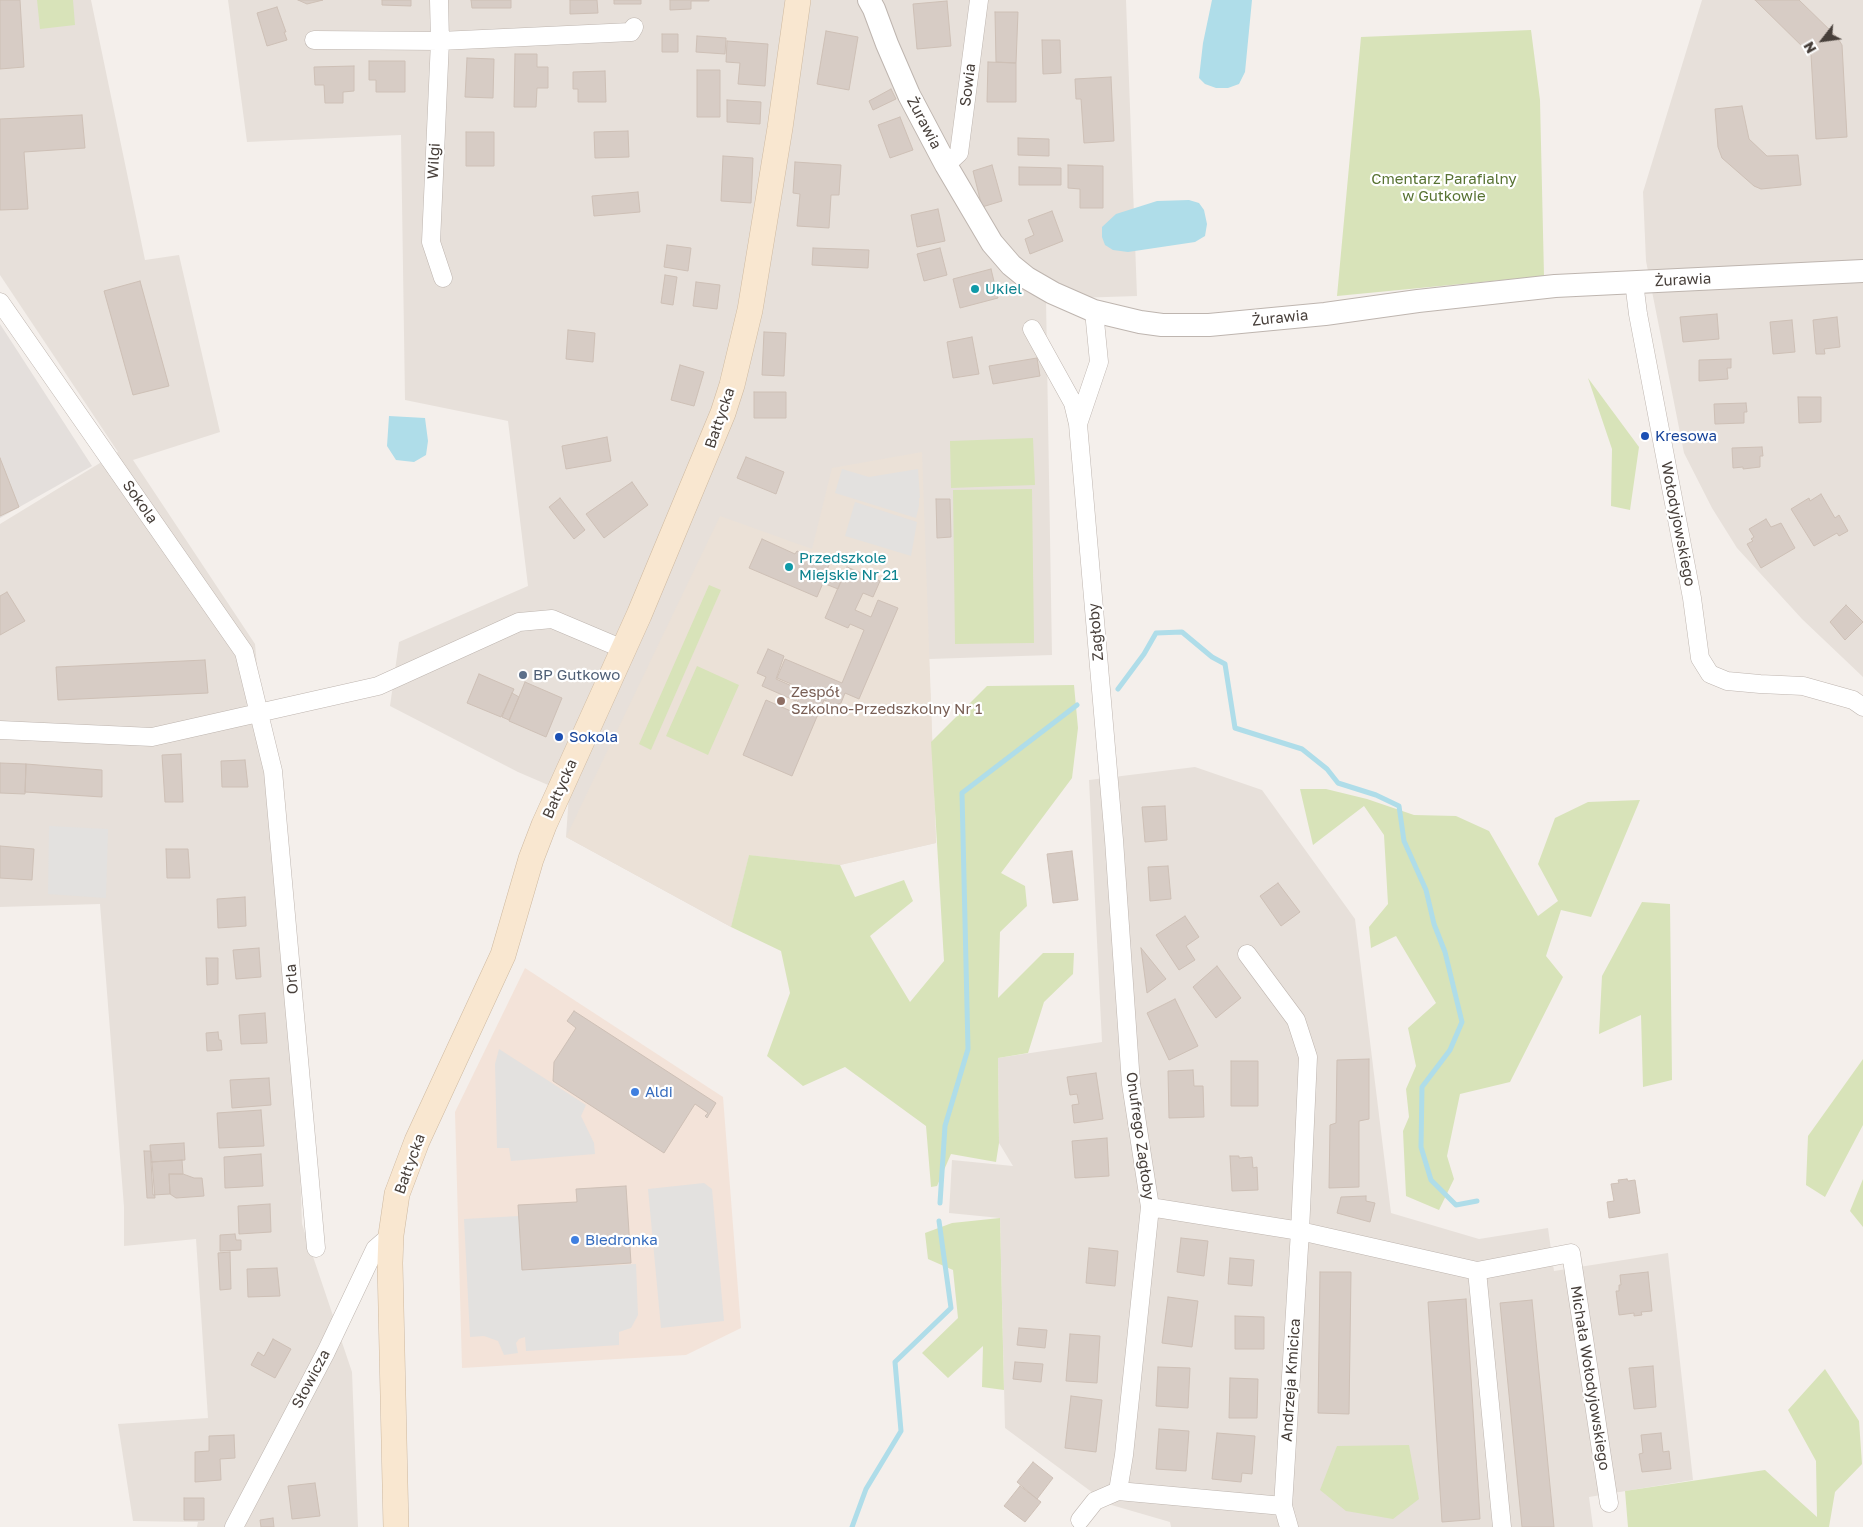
<!DOCTYPE html>
<html>
<head>
<meta charset="utf-8">
<style>
	body { margin:0 }
	#map { position:relative; width:1863px; height:1527px; overflow:hidden; background:#f4efeb; font-family:"Golos Text",sans-serif }
	canvas { display:block }
	.north { position:absolute; left:1798px; top:15px; width:50px; height:50px; -webkit-text-stroke:4px #fff; paint-order:stroke; rotate:240deg; font-size:14px; font-weight:700; line-height:20px; text-align:center; color:#473f3a }
	.north::after { content:''; display:block; margin:auto; width:18px; height:22px; background:#473f3a; clip-path:polygon(50% 0,100% 100%,50% 72%,0 100%) }
</style>
</head>
<body>
<div id="map">
<canvas width="1863" height="1527"></canvas>
<div class="north">N</div>
</div>
<script>
const g = document.querySelector('canvas').getContext('2d');
g.lineJoin = 'round';
function paint(path, color) { g.fillStyle = color; g.fill(path, 'evenodd'); }
const toPath = rows => new Path2D(rows.map(r => 'M' + r).join(''));
function trace(path, color, width, dash) { g.strokeStyle = color; g.lineWidth = width; g.lineCap = dash ? 'butt' : 'round'; g.setLineDash(dash || []); g.stroke(path); }
function write(font, color, halo, rows, align = 'center') {
  g.font = font + ' "Golos Text",sans-serif'; g.lineWidth = 4.5; g.setLineDash([]); g.textBaseline = 'middle'; g.strokeStyle = halo; g.fillStyle = color; for (const [text, x, y, turn = 0] of rows) {
    g.save(); g.translate(x, y); g.rotate((+turn || 0) * Math.PI / 180); g.textAlign = isNaN(turn) ? turn : align; if (halo) g.strokeText(text, 0, 0); g.fillText(text, 0, 0); g.restore();
  }
}
paint(toPath([
	[0,0,91,0,145,260,179,255,220,432,133,460,255,644,298,1115,302,1224,352,1372,358,1527,197,1527,198,1522,133,1521,118,1424,208,1418,196,1239,124,1246,124,1207,100,904,0,907,0,524,118,452,0,275],
	[228,0,1126,0,1137,296,1046,299,1052,655,929,659,936,843,840,865,749,855,731,927,566,837,569,794,518,772,390,706,399,642,528,586,508,421,405,400,401,135,247,142],
	[1702,0,1863,0,1863,677,1802,619,1737,548,1712,508,1684,453,1646,261,1643,192],
	[1195,767,1262,790,1355,919,1391,1213,1479,1239,1548,1228,1554,1271,1668,1253,1693,1480,1589,1497,1593,1527,1171,1527,1170,1522,1108,1504,1005,1428,1000,1218,949,1213,952,1160,1013,1166,999,1143,998,1058,1102,1042,1089,780]
]), '#e7e0da');
paint(toPath([
	[525,968,723,1097,741,1328,686,1355,462,1368,455,1112]
]), '#f3e3d9');
paint(toPath([
	[0,324,92,466,0,518]
]), '#e4dfdc');
paint(toPath([
	[922,452,936,843,840,865,749,855,731,927,566,837,720,516,812,549,832,468]
]), '#ebe1d7');
paint(toPath([
	[37,0,73,0,75,25,40,29],
	[1531,30,1540,100,1544,276,1337,296,1361,37],
	[1588,378,1639,447,1630,510,1611,506,1612,449],
	[1033,438,1035,485,951,488,950,441],
	[1032,489,1034,643,955,644,953,490],
	[709,585,721,590,651,750,639,744],
	[697,666,739,685,708,755,666,736],
	[1074,685,1078,728,1072,778,1001,873,1025,886,1027,906,1000,932,998,998,1043,953,1074,953,1073,974,1044,1002,1028,1053,998,1058,999,1143,996,1162,951,1154,937,1186,931,1187,926,1126,845,1067,803,1086,767,1056,790,993,781,951,731,927,749,855,840,865,855,897,904,880,913,901,870,936,910,1002,944,961,931,742,987,686],
	[1300,789,1326,789,1367,799,1414,815,1456,816,1489,831,1538,916,1558,901,1538,864,1555,818,1588,802,1640,800,1591,917,1561,910,1546,956,1563,977,1510,1082,1460,1094,1447,1156,1454,1179,1439,1210,1406,1196,1403,1131,1409,1117,1406,1089,1416,1066,1408,1028,1436,1003,1396,936,1371,948,1369,927,1388,904,1384,835,1364,806,1313,845],
	[1642,902,1670,904,1672,1080,1643,1087,1641,1015,1599,1034,1602,976],
	[1863,1059,1863,1125,1825,1197,1806,1185,1808,1136],
	[1863,1179,1863,1227,1850,1211],
	[1000,1218,1004,1390,982,1387,983,1346,948,1378,922,1353,958,1318,953,1270,928,1259,925,1233,952,1223],
	[1825,1369,1859,1421,1862,1464,1835,1492,1829,1527,1628,1527,1625,1491,1765,1470,1817,1517,1816,1461,1788,1410],
	[1409,1445,1419,1499,1393,1519,1346,1511,1320,1490,1337,1446]
]), '#d8e3b9');
paint(toPath([
	[842,469,869,477,918,469,920,498,919,498,919,506,916,518,835,493],
	[855,502,917,522,911,556,845,536],
	[49,826,108,829,106,898,48,894],
	[499,1049,586,1105,581,1116,594,1143,595,1154,511,1161,509,1148,497,1148,495,1064],
	[704,1183,712,1189,724,1321,661,1328,648,1189],
	[519,1216,523,1270,636,1264,638,1315,631,1328,619,1332,619,1345,526,1351,525,1337,519,1339,516,1343,518,1353,504,1355,498,1341,484,1336,470,1337,464,1219]
]), '#e3e1df');
paint(toPath([
	[1212,0,1252,0,1245,72,1239,84,1228,88,1216,88,1205,84,1199,78,1203,43],
	[1189,200,1199,203,1204,210,1207,224,1205,236,1195,242,1128,252,1113,250,1105,245,1102,237,1102,227,1116,214,1157,201],
	[389,416,425,418,428,441,426,455,414,462,396,460,387,446]
]), '#afdde9');
trace(toPath([
	[1118,689,1144,654,1156,633,1182,632,1212,657,1225,664,1235,728,1302,749,1327,769,1338,783,1376,795,1399,806,1404,841,1426,890,1434,924,1445,952,1462,1022,1450,1050,1422,1087,1421,1147,1431,1180,1456,1205,1477,1201],
	[940,1203,945,1126,968,1049,962,793,1077,705],
	[852,1527,866,1489,901,1431,895,1362,951,1308,939,1221]
]), '#afdde9', 5);
const building = toPath([
	[0,0,20,0,24,67,0,69,0,0],
	[298,0,323,0,307,4,298,0],
	[382,0,411,0,411,6,382,5,382,0],
	[471,0,511,0,511,8,472,8,471,0],
	[570,0,597,0,598,13,570,14,570,0],
	[614,0,641,0,641,4,614,4,614,0],
	[670,0,709,0,709,1,691,1,691,9,670,10,670,0],
	[1755,0,1799,0,1837,37,1842,45,1847,137,1816,139,1811,55,1755,0],
	[947,1,951,46,917,49,913,4,947,1],
	[277,7,286,32,284,32,287,40,267,46,257,13,277,7],
	[995,12,1018,12,1016,63,996,62,995,12],
	[826,31,858,37,849,90,817,84,826,31],
	[662,34,678,34,678,52,662,52,662,34],
	[697,36,726,38,725,54,696,52,697,36],
	[1042,40,1060,40,1061,73,1043,74,1042,40],
	[727,41,768,44,765,86,738,84,740,63,726,62,727,41],
	[515,54,537,54,537,67,548,67,548,88,537,88,536,107,514,107,515,54],
	[467,58,494,59,493,98,465,97,467,58],
	[369,61,405,61,405,92,376,92,376,80,369,80,369,61],
	[988,62,1016,63,1016,102,987,102,988,62],
	[354,66,354,91,343,92,343,103,325,103,324,85,315,85,314,67,354,66],
	[697,70,720,70,720,117,697,117,697,70],
	[605,71,606,102,578,102,578,89,573,89,573,72,605,71],
	[1111,77,1114,141,1084,143,1081,99,1076,99,1075,79,1111,77],
	[891,89,896,99,873,110,869,101,891,89],
	[727,100,761,102,760,124,727,122,727,100],
	[1742,106,1749,139,1767,156,1798,155,1801,185,1761,189,1754,186,1722,158,1718,147,1715,109,1742,106],
	[82,115,85,148,24,152,28,209,0,210,0,119,82,115],
	[900,117,913,150,890,158,878,125,900,117],
	[628,131,629,157,595,158,594,132,628,131],
	[466,132,494,132,494,166,466,166,466,132],
	[1018,138,1049,139,1049,156,1018,155,1018,138],
	[723,156,753,158,751,203,721,201,723,156],
	[795,162,841,165,839,195,831,195,829,228,797,226,800,194,793,193,795,162],
	[992,165,1002,201,982,207,973,171,992,165],
	[1068,165,1103,166,1103,208,1080,208,1080,189,1068,188,1068,165],
	[1019,167,1061,168,1061,185,1019,185,1019,167],
	[638,192,640,212,594,216,592,196,638,192],
	[938,209,945,241,917,247,911,215,938,209],
	[1052,211,1063,241,1030,254,1025,239,1034,235,1028,220,1052,211],
	[667,245,691,248,688,271,664,267,667,245],
	[813,248,869,250,868,268,812,265,813,248],
	[940,248,947,275,924,281,917,254,940,248],
	[991,269,998,298,960,308,953,279,991,269],
	[665,275,677,277,673,305,661,303,665,275],
	[140,281,169,386,133,395,104,291,140,281],
	[696,282,720,285,717,309,693,306,696,282],
	[1717,314,1719,339,1683,342,1680,317,1717,314],
	[1837,317,1840,347,1824,349,1825,354,1816,354,1813,320,1837,317],
	[1792,320,1795,352,1773,354,1770,322,1792,320],
	[568,330,595,333,593,362,566,359,568,330],
	[764,332,786,333,784,376,762,375,764,332],
	[972,337,979,374,953,378,947,342,972,337],
	[1037,358,1040,376,993,384,989,366,1037,358],
	[1731,359,1731,368,1727,368,1728,379,1699,381,1699,360,1731,359],
	[680,365,704,372,694,406,671,400,680,365],
	[754,392,786,392,786,418,754,418,754,392],
	[1798,397,1821,397,1821,422,1799,423,1798,397],
	[1746,403,1747,412,1744,412,1744,423,1715,424,1714,404,1746,403],
	[607,437,611,461,566,469,562,446,607,437],
	[1762,447,1763,456,1760,456,1760,467,1743,469,1743,467,1733,468,1732,448,1762,447],
	[746,457,784,472,776,494,737,478,746,457],
	[0,458,19,507,0,516,0,458],
	[632,482,648,505,604,538,586,514,632,482],
	[1821,494,1835,518,1839,515,1848,531,1839,536,1837,533,1814,546,1791,509,1809,498,1810,501,1821,494],
	[560,498,585,530,574,539,549,507,560,498],
	[936,499,950,499,951,537,937,538,936,499],
	[1766,519,1771,527,1781,523,1795,548,1761,568,1747,544,1753,541,1751,539,1754,537,1749,529,1766,519],
	[762,539,795,554,797,551,829,565,826,572,842,579,838,589,823,583,817,597,749,568,762,539],
	[847,567,880,581,873,597,863,593,855,610,871,617,878,600,898,608,859,699,845,693,841,703,835,705,824,700,792,776,743,755,766,700,793,712,803,689,777,678,785,659,842,683,864,630,850,624,848,628,825,618,847,567],
	[7,592,25,621,0,635,0,596,7,592],
	[1846,605,1863,622,1845,640,1830,622,1846,605],
	[768,649,784,656,776,679,801,690,796,701,762,686,766,677,757,673,768,649],
	[205,660,208,693,58,700,56,667,205,660],
	[479,674,514,689,501,717,467,703,479,674],
	[525,682,562,698,546,737,509,721,525,682],
	[512,693,519,697,509,720,502,717,512,693],
	[181,754,183,802,165,802,162,755,181,754],
	[245,760,248,787,222,787,221,761,245,760],
	[0,763,26,764,25,794,0,793,0,763],
	[26,764,102,770,102,797,25,792,26,764],
	[1165,806,1167,840,1145,842,1142,807,1165,806],
	[0,846,34,849,32,880,0,878,0,846],
	[166,849,188,849,190,878,167,878,166,849],
	[1072,851,1078,900,1053,903,1047,854,1072,851],
	[1168,866,1171,899,1150,901,1148,867,1168,866],
	[1278,883,1300,912,1281,926,1260,896,1278,883],
	[245,897,246,926,218,928,217,899,245,897],
	[1185,916,1199,937,1186,946,1195,960,1179,970,1156,935,1185,916],
	[259,948,261,977,236,979,233,950,259,948],
	[1141,948,1166,979,1147,993,1141,948],
	[206,958,218,958,218,984,207,985,206,958],
	[1217,966,1241,998,1216,1018,1193,987,1217,966],
	[1175,999,1198,1046,1169,1060,1147,1013,1175,999],
	[574,1011,716,1103,707,1118,705,1116,708,1113,695,1104,664,1153,553,1081,554,1062,576,1028,567,1021,574,1011],
	[265,1013,267,1043,241,1044,239,1015,265,1013],
	[218,1032,219,1040,221,1040,222,1050,207,1051,206,1033,218,1032],
	[1369,1059,1369,1119,1359,1121,1359,1187,1329,1188,1330,1125,1336,1123,1337,1060,1369,1059],
	[1231,1061,1258,1061,1258,1106,1231,1106,1231,1061],
	[1193,1070,1194,1086,1203,1086,1204,1117,1169,1118,1168,1071,1193,1070],
	[1096,1073,1103,1119,1074,1123,1072,1105,1079,1104,1077,1094,1070,1095,1067,1077,1096,1073],
	[269,1078,271,1105,232,1108,230,1080,269,1078],
	[261,1110,264,1146,219,1148,217,1113,261,1110],
	[1107,1138,1109,1176,1075,1178,1072,1141,1107,1138],
	[184,1143,185,1160,151,1162,150,1145,184,1143],
	[144,1151,151,1151,155,1198,147,1198,144,1151],
	[261,1154,263,1186,225,1188,224,1157,261,1154],
	[1230,1156,1239,1156,1239,1158,1252,1157,1253,1168,1257,1167,1258,1190,1232,1191,1230,1156],
	[182,1160,183,1174,169,1174,170,1194,153,1195,151,1162,182,1160],
	[169,1174,183,1174,194,1178,202,1178,204,1196,176,1198,170,1194,169,1174],
	[1627,1179,1628,1181,1635,1180,1640,1213,1609,1218,1607,1202,1614,1201,1611,1184,1619,1183,1618,1180,1627,1179],
	[626,1186,631,1263,522,1270,518,1205,577,1202,576,1189,626,1186],
	[1366,1196,1366,1201,1375,1203,1370,1222,1337,1213,1341,1197,1366,1196],
	[270,1204,271,1232,239,1234,238,1206,270,1204],
	[235,1234,236,1240,241,1240,241,1250,220,1251,220,1235,235,1234],
	[1181,1238,1208,1241,1204,1276,1177,1272,1181,1238],
	[1089,1248,1118,1251,1115,1286,1086,1283,1089,1248],
	[230,1252,231,1289,220,1290,218,1253,230,1252],
	[1230,1258,1254,1260,1252,1286,1228,1284,1230,1258],
	[277,1268,280,1296,248,1297,247,1269,277,1268],
	[1320,1272,1351,1272,1349,1414,1318,1413,1320,1272],
	[1648,1272,1652,1311,1641,1312,1642,1315,1634,1316,1634,1313,1619,1315,1616,1291,1619,1291,1619,1285,1621,1285,1620,1275,1648,1272],
	[1168,1297,1198,1301,1192,1347,1162,1343,1168,1297],
	[1466,1299,1480,1519,1442,1522,1428,1302,1466,1299],
	[1532,1300,1554,1527,1522,1527,1500,1303,1532,1300],
	[1235,1316,1264,1317,1264,1349,1235,1349,1235,1316],
	[1019,1328,1047,1330,1045,1348,1017,1345,1019,1328],
	[1070,1334,1100,1336,1097,1383,1066,1381,1070,1334],
	[273,1339,291,1349,275,1378,251,1365,258,1352,264,1356,273,1339],
	[1015,1362,1043,1364,1041,1382,1013,1379,1015,1362],
	[1653,1366,1656,1407,1634,1409,1629,1368,1653,1366],
	[1158,1367,1190,1368,1188,1408,1156,1406,1158,1367],
	[1230,1378,1258,1379,1257,1418,1229,1418,1230,1378],
	[1071,1396,1102,1400,1096,1452,1065,1448,1071,1396],
	[1159,1429,1189,1431,1186,1471,1156,1469,1159,1429],
	[1217,1433,1255,1436,1252,1474,1242,1473,1241,1482,1212,1479,1217,1433],
	[1661,1433,1663,1452,1669,1451,1671,1469,1642,1472,1639,1454,1643,1453,1641,1435,1661,1433],
	[234,1435,235,1458,220,1459,221,1480,195,1482,195,1452,209,1451,209,1436,234,1435],
	[1033,1462,1053,1478,1037,1499,1017,1482,1033,1462],
	[315,1483,320,1516,292,1519,288,1486,315,1483],
	[1020,1486,1041,1502,1025,1522,1004,1506,1020,1486],
	[184,1498,204,1498,204,1520,184,1520,184,1498],
	[273,1518,274,1527,261,1527,260,1520,273,1518]
]);
paint(building, '#d7ccc5');
trace(building, '#cec0b6', 1);
const minor = toPath([
	[439,0,440,41,431,242,443,278],
	[314,40,440,41,631,32,634,27],
	[946,165,959,153,979,0],
	[1634,282,1638,314,1692,598,1700,658,1710,674,1727,681,1760,684,1803,686,1853,700,1863,707],
	[0,302,244,652,273,771,316,1248],
	[1032,329,1073,403,1078,424,1114,840,1131,1084,1150,1207,1124,1455,1118,1491,1283,1506],
	[1078,424,1099,362,1094,311],
	[0,730,152,737,378,686,519,622,552,619,623,649],
	[1247,954,1296,1020,1308,1057,1300,1231,1283,1506,1289,1527],
	[1150,1207,1300,1231,1477,1271,1571,1253,1609,1503],
	[1477,1271,1502,1527],
	[1080,1520,1095,1501,1118,1491],
	[234,1527,326,1352,375,1249,391,1235]
]);
const tertiary = toPath([
	[869,0,874,9,887,44,909,95,946,165,992,243,1011,265,1027,278,1053,293,1094,311,1140,322,1162,325,1209,325,1325,314,1418,301,1555,286,1863,271]
]);
const secondary = toPath([
	[396,1527,390,1263,391,1235,397,1194,417,1141,503,955,531,859,544,825,639,615,723,413,732,385,750,310,780,128,798,0]
]);
trace(minor, '#beb5af', 19);
trace(tertiary, '#beb5af', 24);
trace(secondary, '#ceb9a0', 26);
trace(minor, '#fff', 18);
trace(tertiary, '#fff', 22);
trace(secondary, '#f9e7d0', 25);
for (const [x, y, r, color] of [
	[975,289,5,"#0f9aa8"],
	[1645,436,5,"#1a4fb4"],
	[789,567,5,"#0f9aa8"],
	[523,675,5,"#5c6f8a"],
	[781,701,5,"#8d6e63"],
	[559,737,5,"#1a4fb4"],
	[635,1092,5,"#3f7fe0"],
	[575,1240,5,"#3f7fe0"]
]) { const dot = new Path2D(); dot.arc(x, y, r, 0, 2 * Math.PI); g.fillStyle = color; g.fill(dot); trace(dot, '#fff', 2); }
write('15px', '#473f3a', '#fff', [
	["Sowia",968,85,-83],
	["Żurawia",924,123,62],
	["Wilgi",434,161,-87],
	["Żurawia",1683,280,-3],
	["Żurawia",1280,318,-6],
	["Bałtycka",720,418,-71],
	["Sokola",140,502,55],
	["Wołodyjowskiego",1678,524,79],
	["Zagłoby",1096,632,-95],
	["Bałtycka",560,789,-66],
	["Orla",292,979,-95],
	["Onufrego Zagłoby",1140,1136,82],
	["Bałtycka",410,1164,-70],
	["Michała Wołodyjowskiego",1590,1378,81],
	["Słowicza",311,1379,-62],
	["Andrzeja Kmicica",1291,1380,-86]
]);
write('15px', '#587333', '#fff', [
	["Cmentarz Parafialny",1444,179],
	["w Gutkowie",1444,196]
]);
write('15px', '#0d838f', '#fff', [
	["Ukiel",985,289],
	["Przedszkole",799,558],
	["Miejskie Nr 21",799,575]
], 'left');
write('15px', '#164399', '#fff', [
	["Kresowa",1655,436],
	["Sokola",569,737]
], 'left');
write('15px', '#4e5e75', '#fff', [
	["BP Gutkowo",533,675]
], 'left');
write('15px', '#785e54', '#fff', [
	["Zespół",791,692],
	["Szkolno-Przedszkolny Nr 1",791,709]
], 'left');
write('15px', '#366cbe', '#fff', [
	["Aldi",645,1092],
	["Biedronka",585,1240]
], 'left');
</script>
</body>
</html>
